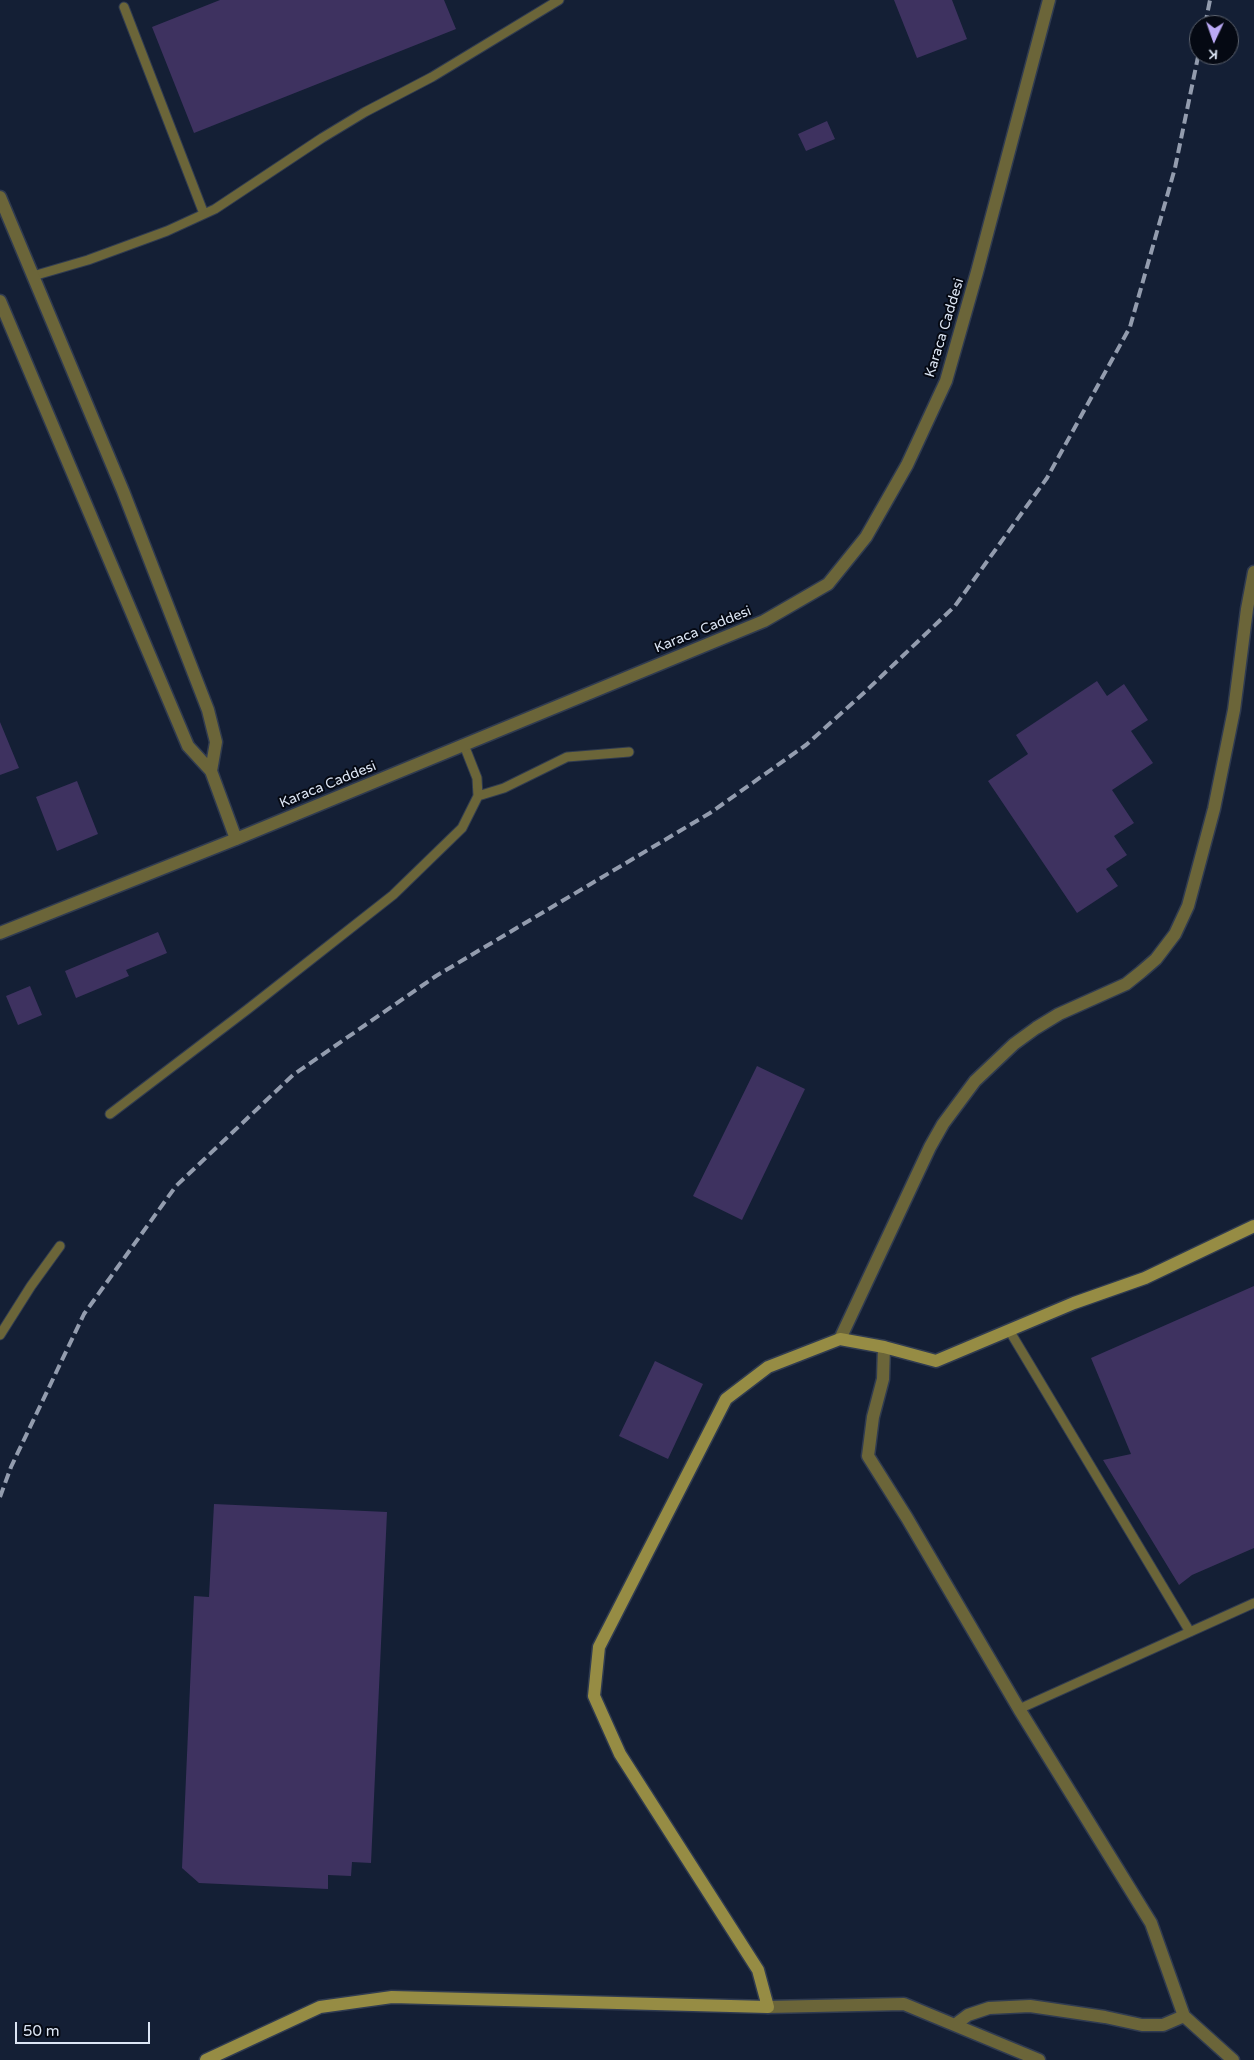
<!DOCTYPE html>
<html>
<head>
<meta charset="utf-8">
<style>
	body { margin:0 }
	#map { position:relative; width:1254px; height:2060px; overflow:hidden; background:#141f35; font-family:"Varela Round",sans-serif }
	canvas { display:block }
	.north { position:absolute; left:1189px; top:15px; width:50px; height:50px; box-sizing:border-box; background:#050913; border:1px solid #5b616d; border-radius:50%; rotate:183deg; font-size:14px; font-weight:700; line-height:20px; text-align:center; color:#dce5f4 }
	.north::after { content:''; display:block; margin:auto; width:18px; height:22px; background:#bbaaf6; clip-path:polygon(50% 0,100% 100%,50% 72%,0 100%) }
	.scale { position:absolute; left:15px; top:2022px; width:135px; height:22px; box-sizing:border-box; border:2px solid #dce5f4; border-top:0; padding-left:6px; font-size:15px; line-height:18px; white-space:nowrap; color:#dce5f4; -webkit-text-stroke:4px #050913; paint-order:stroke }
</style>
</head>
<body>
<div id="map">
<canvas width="1254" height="2060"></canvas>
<div class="north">K</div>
<div class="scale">50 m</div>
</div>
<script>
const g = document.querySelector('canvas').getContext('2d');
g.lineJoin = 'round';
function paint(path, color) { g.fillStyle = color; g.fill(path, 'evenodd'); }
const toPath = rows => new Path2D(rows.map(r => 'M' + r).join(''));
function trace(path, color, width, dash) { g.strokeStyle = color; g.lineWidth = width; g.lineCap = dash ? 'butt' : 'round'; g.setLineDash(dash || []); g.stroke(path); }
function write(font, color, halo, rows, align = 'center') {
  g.font = font + ' "Varela Round",sans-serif'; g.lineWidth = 4; g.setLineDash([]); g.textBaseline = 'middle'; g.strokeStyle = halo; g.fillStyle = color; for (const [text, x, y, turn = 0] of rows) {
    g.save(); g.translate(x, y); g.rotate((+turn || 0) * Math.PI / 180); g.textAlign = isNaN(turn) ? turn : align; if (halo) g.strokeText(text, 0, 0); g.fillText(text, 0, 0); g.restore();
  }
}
paint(toPath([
	[220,0,444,0,456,29,194,133,152,27],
	[894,0,952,0,967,39,917,58],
	[827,121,835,139,806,151,798,134],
	[1097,681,1107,696,1124,684,1148,720,1131,731,1153,763,1112,790,1134,823,1114,836,1127,855,1106,869,1118,886,1077,913,988,781,1028,754,1016,735],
	[0,722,19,768,0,775],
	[77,781,98,834,57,851,36,797],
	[158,932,167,953,126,970,129,976,76,998,65,971],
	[30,986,42,1015,18,1025,6,996],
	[757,1066,805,1089,742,1220,693,1196],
	[1254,1286,1254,1548,1192,1575,1179,1585,1103,1460,1131,1454,1091,1358],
	[655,1361,703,1384,668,1459,619,1436],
	[214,1504,387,1512,371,1863,352,1862,351,1876,328,1875,328,1889,199,1883,182,1868,194,1596,209,1597]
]), '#3e3260');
const lane = toPath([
	[124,7,204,214],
	[33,276,88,260,167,231,215,209,322,138,365,112,432,77,559,0],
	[478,796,504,788,567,757,629,752],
	[110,1114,248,1009,393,895,462,828,478,796,477,778,464,745],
	[1009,1330,1190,1632],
	[0,1335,31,1286,60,1246],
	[1019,1709,1254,1603]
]);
const street = toPath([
	[0,197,123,491,208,710,216,742,211,771],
	[0,301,188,746,211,771,236,839],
	[0,933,236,839,764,621,828,584,866,537,907,465,946,381,977,272,1049,0],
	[840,1339,930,1147,943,1124,975,1081,1014,1044,1036,1028,1059,1014,1126,984,1141,972,1156,959,1175,934,1188,906,1214,809,1234,710,1247,609,1254,572],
	[884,1347,883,1379,873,1417,868,1456,907,1518,1019,1709,1151,1923,1184,2016,1233,2060],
	[768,2007,904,2004,1039,2060],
	[956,2024,968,2015,989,2008,1030,2006,1105,2017,1142,2025,1163,2025,1184,2016]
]);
const secondary = toPath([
	[206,2060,320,2007,392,1997,768,2007,758,1970,620,1754,594,1696,599,1647,726,1399,768,1367,840,1339,884,1347,936,1361,1074,1303,1145,1278,1254,1226]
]);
trace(lane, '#303b50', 11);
trace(street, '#303b50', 15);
trace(secondary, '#303b50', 15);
trace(lane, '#6b6539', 9);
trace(street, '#6b6539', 12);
trace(secondary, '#968c44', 12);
trace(toPath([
	[1205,25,1210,0],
	[0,1497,11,1467,84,1314,176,1186,293,1075,436,976,710,813,806,745,867,690,955,606,1047,478,1130,327,1175,168,1199,52]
]), '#939cae', 4, [10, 5]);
write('14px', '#dce5f4', '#050913', [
	["Karaca Caddesi",945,328,-73],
	["Karaca Caddesi",703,630,-22],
	["Karaca Caddesi",328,785,-22]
]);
</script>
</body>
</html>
